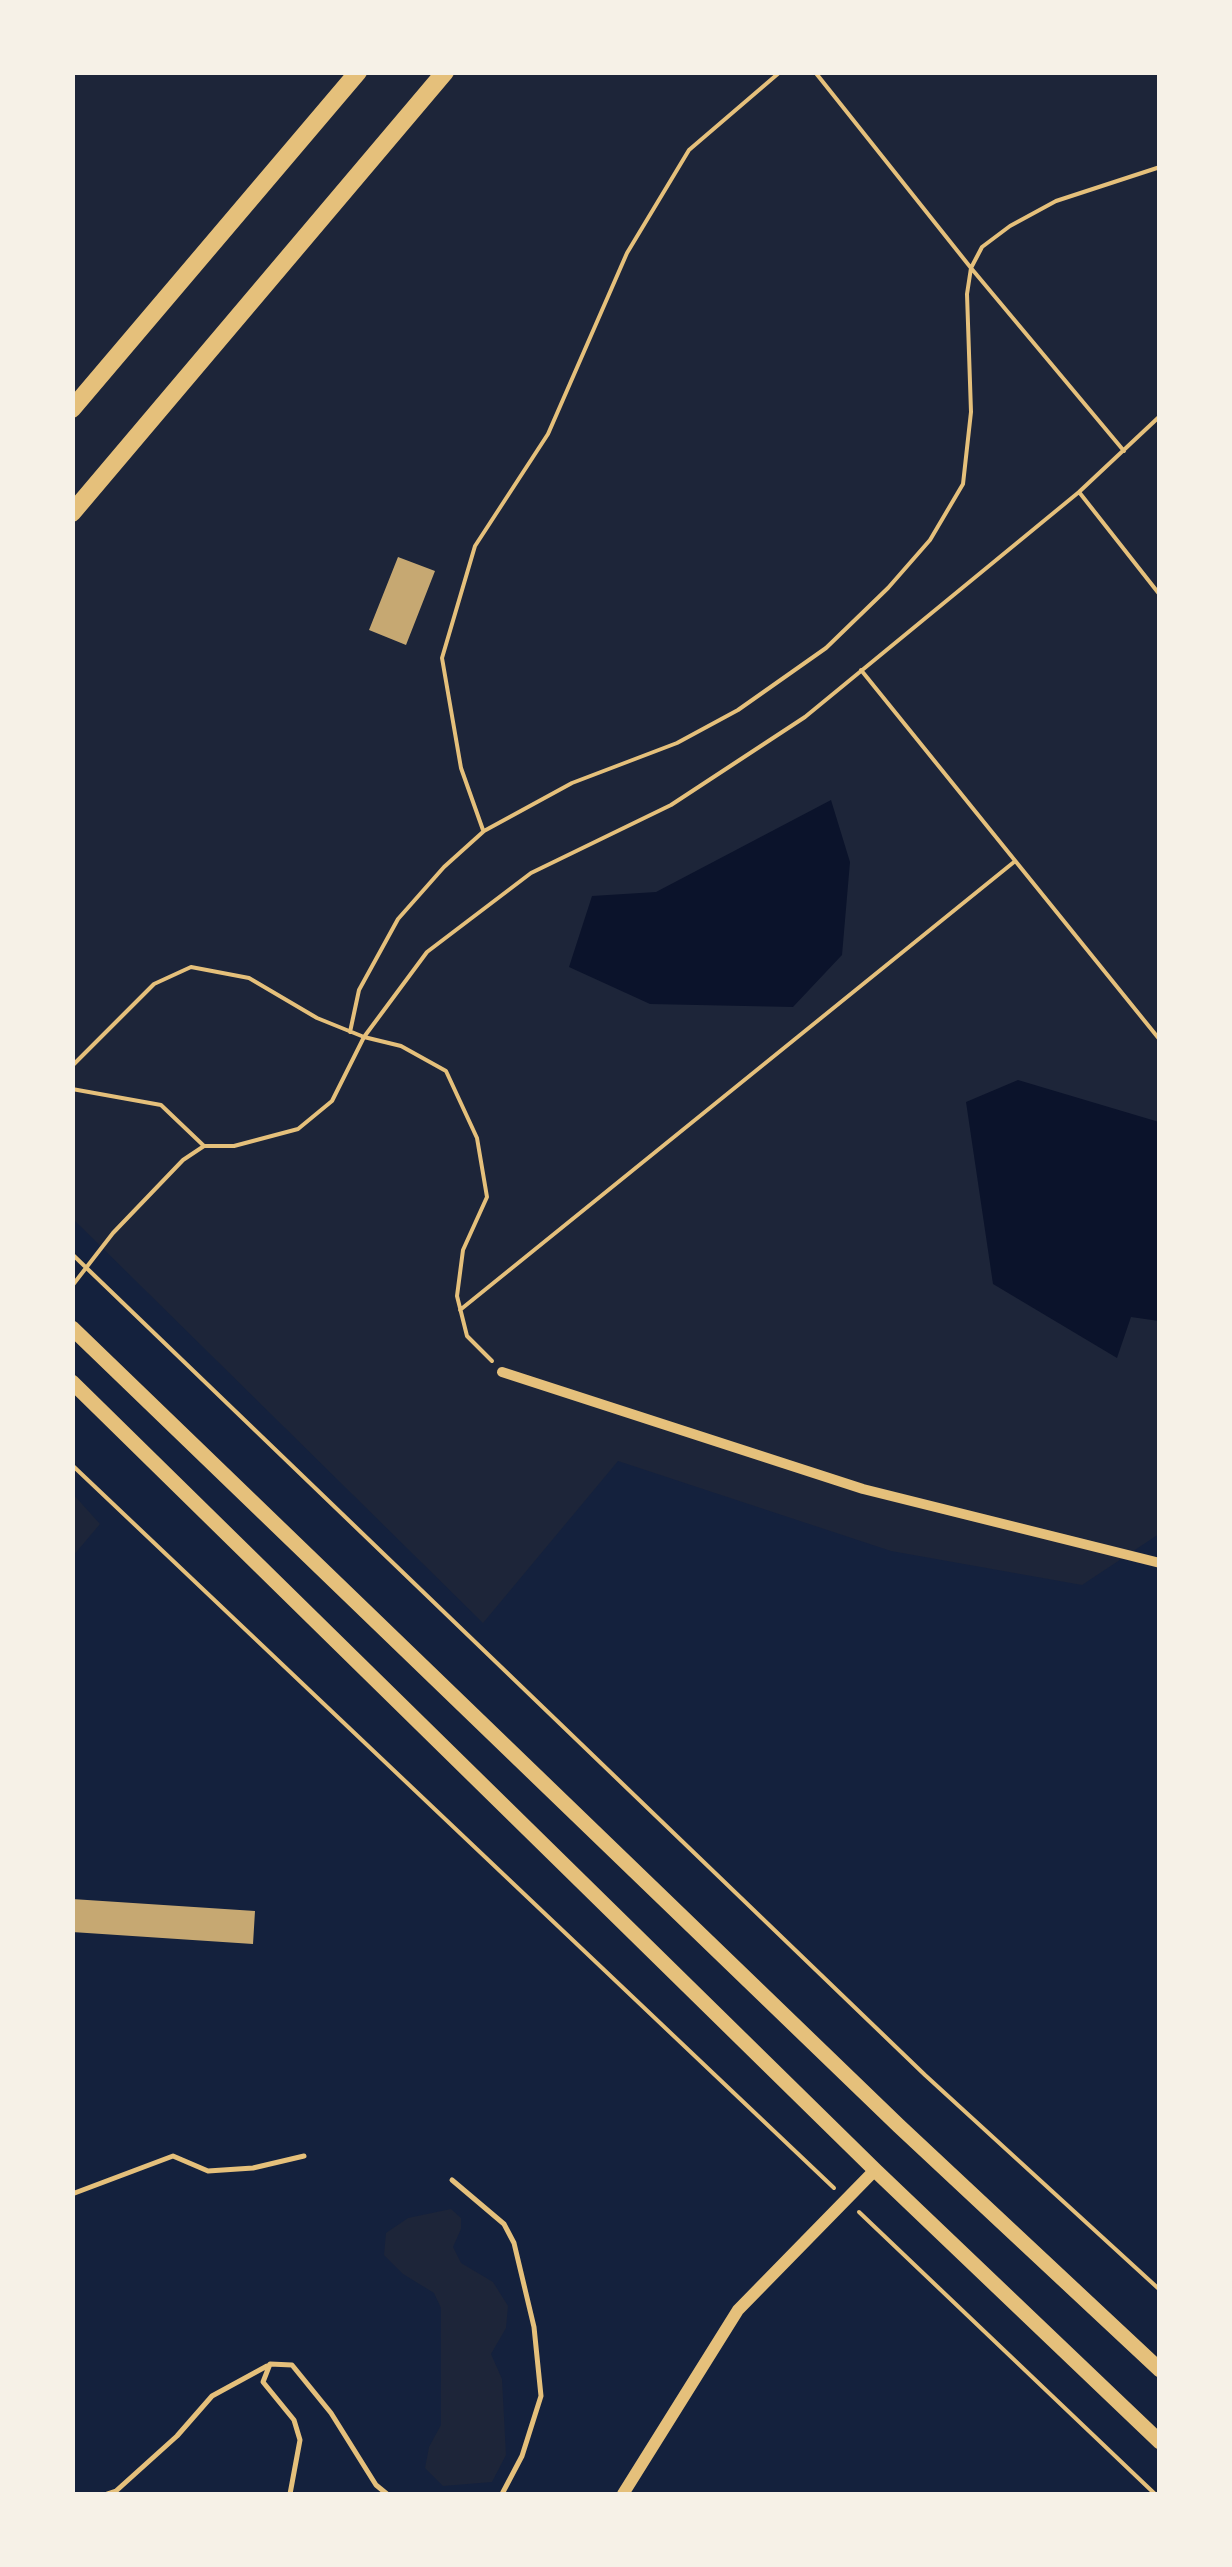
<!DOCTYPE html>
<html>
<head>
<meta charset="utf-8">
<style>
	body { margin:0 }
	#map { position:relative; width:1232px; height:2567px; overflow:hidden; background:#14213d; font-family:Commissioner,sans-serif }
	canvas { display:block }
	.frame { position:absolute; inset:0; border:75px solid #f6f1e7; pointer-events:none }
</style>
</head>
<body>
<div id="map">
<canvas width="1232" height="2567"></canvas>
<div class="frame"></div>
</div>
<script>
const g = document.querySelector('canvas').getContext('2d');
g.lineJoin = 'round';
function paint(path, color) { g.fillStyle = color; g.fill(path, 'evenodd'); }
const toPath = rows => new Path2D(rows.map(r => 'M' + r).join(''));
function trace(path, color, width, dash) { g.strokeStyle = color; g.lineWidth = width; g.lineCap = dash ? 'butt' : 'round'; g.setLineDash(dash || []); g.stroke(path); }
paint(toPath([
	[72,73,1159,73,1159,1534,1082,1585,891,1551,618,1461,483,1623,73,1219],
	[73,1494,100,1524,73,1556],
	[451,2209,461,2218,461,2229,453,2247,461,2263,493,2282,508,2306,506,2328,491,2354,502,2379,506,2455,492,2482,443,2486,425,2468,429,2447,441,2425,441,2308,434,2293,403,2274,384,2255,386,2233,408,2218]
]), '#1d2539');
paint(toPath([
	[831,800,850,862,842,955,793,1007,650,1004,569,967,592,896,656,892],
	[1018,1080,1159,1122,1159,1321,1131,1317,1117,1358,993,1284,966,1102]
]), '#0b132b');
paint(toPath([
	[398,557,435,571,406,645,369,630],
	[72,1899,255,1911,253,1944,72,1932]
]), '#c6a872');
trace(toPath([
	[815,72,971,268,1124,451],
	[1079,492,1160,595],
	[861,670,1160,1040],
	[483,830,461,768,442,658,475,546,548,434,627,253,689,150,780,72],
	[350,1032,359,990,398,919,444,867,484,831,572,783,677,743,738,710,826,648,888,588,930,540,963,484,971,412,967,294,971,268,982,247,1010,226,1056,201,1160,167],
	[72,1066,154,984,191,967,249,978,317,1018,364,1037,401,1046,446,1071,477,1138,487,1197,463,1250,457,1296,467,1336,492,1361],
	[72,1089,161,1105,204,1146],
	[72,1254,925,2075,1160,2290],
	[72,1286,113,1233,183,1160,204,1146,234,1146,298,1129,332,1101,364,1037,427,952,531,873,671,805,805,717,1079,492,1160,416],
	[460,1310,1014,862],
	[72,1465,834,2188],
	[859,2212,1155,2494]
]), '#e5c07b', 4);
trace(toPath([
	[452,2180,504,2224,514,2243,534,2327,541,2396,522,2456,502,2494],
	[72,2194,173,2156,208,2171,253,2168,304,2156],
	[107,2494,116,2491,177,2436,212,2396,267,2366],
	[290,2494,300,2440,294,2420,263,2382,270,2364,292,2365,331,2413,376,2485,387,2494]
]), '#e5c07b', 5);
trace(toPath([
	[502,1372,863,1489,1160,1563]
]), '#e5c07b', 10);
trace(toPath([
	[623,2494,738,2310,875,2170]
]), '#e5c07b', 12);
trace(toPath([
	[72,1328,899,2126,1160,2370],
	[72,1382,875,2170,1160,2442]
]), '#e5c07b', 15);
trace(toPath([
	[72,409,358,72],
	[72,513,445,72]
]), '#e5c07b', 18);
</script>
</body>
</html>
